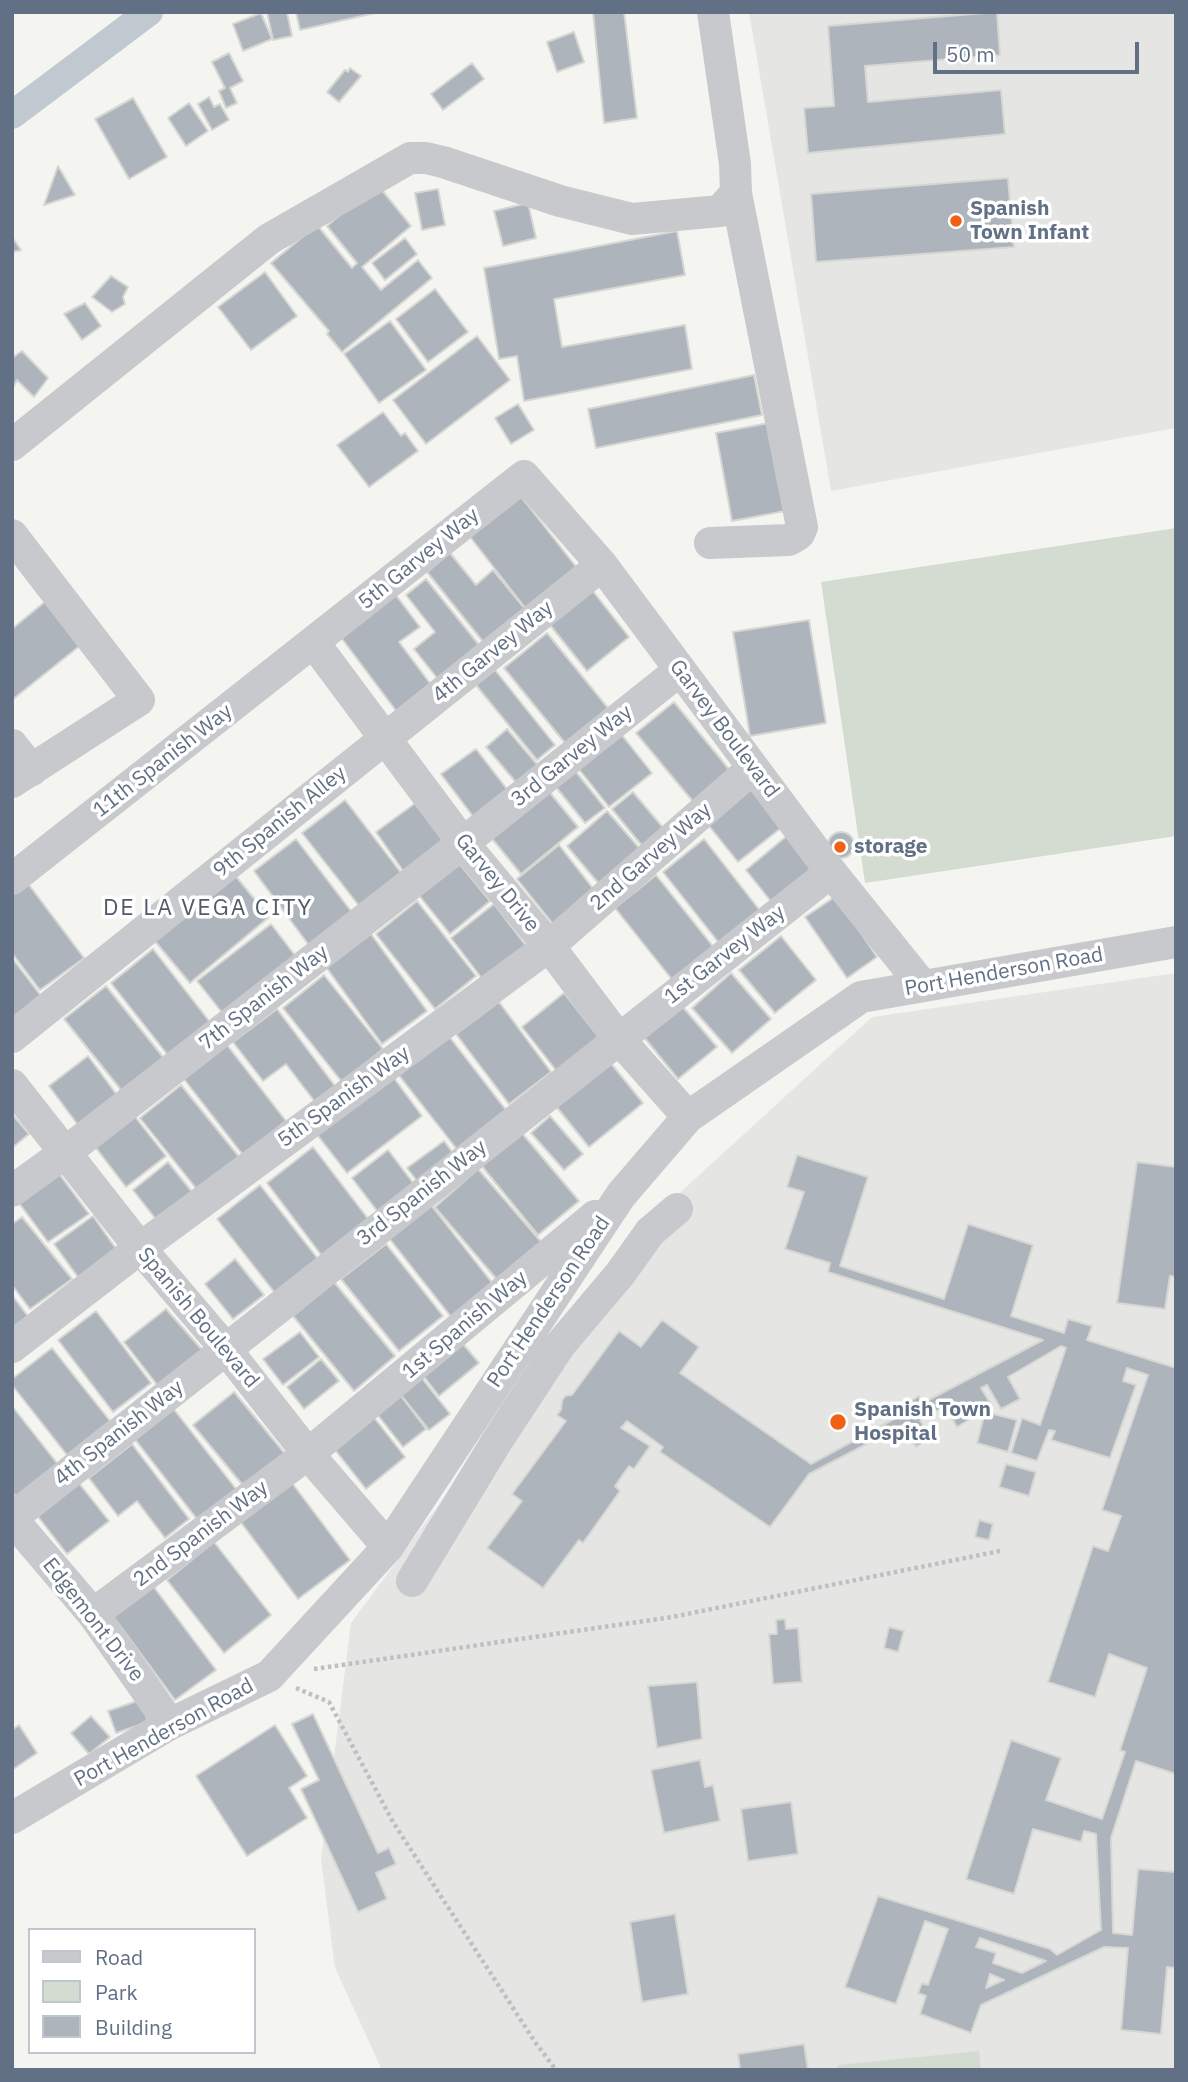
<!DOCTYPE html>
<html>
<head>
<meta charset="utf-8">
<style>
	body { margin:0 }
	#map { position:relative; width:1188px; height:2082px; overflow:hidden; background:#f4f5f0; font-family:"IBM Plex Sans",sans-serif }
	canvas { display:block }
	.frame { position:absolute; inset:0; border:14px solid #617084; pointer-events:none }
	.legend { position:absolute; left:28px; top:1928px; width:228px; height:126px; box-sizing:border-box; background:#fff; border:2px solid #c0c6ce; margin:0; padding:9px 12px; list-style:none; font-size:21px; color:#617084 }
	.legend li { display:flex; align-items:center; gap:14px; height:35px }
	.legend b { width:35px; border:2px solid #c0c6ce }
	.scale { position:absolute; left:933px; top:42px; width:206px; height:32px; box-sizing:border-box; border:4px solid #617084; border-top:0; padding-left:9px; font-size:21px; line-height:24px; white-space:nowrap; color:#617084; -webkit-text-stroke:5px #fff; paint-order:stroke }
</style>
</head>
<body>
<div id="map">
<canvas width="1188" height="2082"></canvas>
<div class="frame"></div>
<ul class="legend">
<li><b style="height:9px;background:#c7c9cd"></b>Road</li>
<li><b style="height:19px;background:#d4dcd1"></b>Park</li>
<li><b style="height:19px;background:#aeb4bb"></b>Building</li>
</ul>
<div class="scale">50 m</div>
</div>
<script>
const g = document.querySelector('canvas').getContext('2d');
g.lineJoin = 'round';
function paint(path, color) { g.fillStyle = color; g.fill(path, 'evenodd'); }
const toPath = rows => new Path2D(rows.map(r => 'M' + r).join(''));
function trace(path, color, width, dash) { g.strokeStyle = color; g.lineWidth = width; g.lineCap = dash ? 'butt' : 'round'; g.setLineDash(dash || []); g.stroke(path); }
function write(font, color, halo, rows, align = 'center') {
  g.font = font + ' "IBM Plex Sans",sans-serif'; g.lineWidth = 7; g.setLineDash([]); g.textBaseline = 'middle'; g.strokeStyle = halo; g.fillStyle = color; for (const [text, x, y, turn = 0] of rows) {
    g.save(); g.translate(x, y); g.rotate((+turn || 0) * Math.PI / 180); g.textAlign = isNaN(turn) ? turn : align; if (halo) g.strokeText(text, 0, 0); g.fillText(text, 0, 0); g.restore();
  }
}
paint(toPath([
	[749,12,1176,12,1176,428,831,491],
	[1176,973,1176,2070,382,2070,335,1968,321,1859,351,1623,650,1220,872,1017]
]), '#e5e6e4');
paint(toPath([
	[1176,528,1176,836,865,883,821,582],
	[979,2051,981,2070,838,2070,838,2065]
]), '#d4dcd1');
trace(toPath([
	[12,115,149,12]
]), '#bfc9cf', 28);
const building = toPath([
	[267,12,287,12,292,36,273,40,267,12],
	[296,12,375,12,375,13,300,30,296,12],
	[593,12,624,12,637,118,604,123,593,12],
	[997,12,1000,55,865,66,868,102,1001,90,1005,134,808,153,804,108,834,106,828,26,997,12],
	[261,13,272,39,243,51,233,24,261,13],
	[574,32,584,62,557,72,547,42,574,32],
	[229,53,243,81,230,88,237,103,226,108,219,91,225,88,212,62,229,53],
	[472,63,484,79,443,110,431,94,472,63],
	[350,68,361,76,339,102,327,92,345,70,348,72,350,68],
	[209,97,214,107,220,104,229,120,212,130,198,104,209,97],
	[133,98,167,157,129,179,95,119,133,98],
	[189,103,208,131,186,146,168,118,189,103],
	[58,166,75,195,44,205,58,166],
	[1008,178,1014,247,816,262,811,194,1008,178],
	[377,184,411,226,362,267,381,290,418,260,432,278,342,352,327,334,329,331,271,263,317,225,352,268,357,263,327,226,377,184],
	[438,189,445,225,422,230,415,193,438,189],
	[528,203,536,238,503,246,494,211,528,203],
	[677,231,685,275,554,299,562,347,685,325,692,369,524,401,517,356,499,359,484,268,677,231],
	[12,237,21,250,12,252,12,237],
	[405,238,417,254,385,280,372,263,405,238],
	[265,272,297,316,251,350,218,307,265,272],
	[111,276,128,287,123,297,125,304,112,312,92,297,111,276],
	[435,289,468,332,428,362,396,319,435,289],
	[85,303,101,326,82,340,64,314,85,303],
	[390,321,426,370,379,403,344,354,390,321],
	[477,336,510,380,426,444,393,400,477,336],
	[22,351,48,378,34,397,17,380,14,386,12,385,12,358,22,351],
	[754,375,762,415,596,448,588,409,754,375],
	[518,404,534,430,511,444,495,418,518,404],
	[383,412,401,436,405,433,418,451,369,487,337,445,383,412],
	[774,422,790,510,732,521,716,433,774,422],
	[515,489,577,568,526,609,464,529,515,489],
	[450,553,476,585,493,570,530,615,489,649,427,572,450,553],
	[426,579,483,650,441,683,414,649,435,632,406,595,426,579],
	[592,590,629,637,587,671,550,625,592,590],
	[395,594,420,627,399,642,435,690,400,716,340,636,395,594],
	[47,600,82,644,12,700,12,629,47,600],
	[809,620,826,723,750,736,733,632,809,620],
	[547,633,608,708,565,743,504,668,547,633],
	[495,670,555,745,537,760,476,685,495,670],
	[674,702,732,773,695,804,636,733,674,702],
	[507,729,541,769,520,787,486,747,507,729],
	[621,734,652,773,609,807,578,768,621,734],
	[476,749,510,793,475,819,441,774,476,749],
	[576,772,605,808,585,823,556,787,576,772],
	[542,783,578,827,521,874,485,830,542,783],
	[753,784,786,824,738,862,706,822,753,784],
	[633,792,665,830,643,847,612,809,633,792],
	[421,799,452,842,406,875,376,832,421,799],
	[345,800,402,874,360,907,302,833,345,800],
	[607,811,641,850,600,885,567,846,607,811],
	'828 845a13 13 0 1 1 26 0a13 13 0 1 1-26 0Z',
	[788,835,820,875,777,909,746,870,788,835],
	[296,839,354,915,311,948,254,871,296,839],
	[704,839,761,912,719,943,663,872,704,839],
	[559,845,595,891,553,924,517,879,559,845],
	[454,857,490,901,450,934,414,889,454,857],
	[234,874,269,917,190,983,154,940,234,874],
	[656,875,715,949,674,982,615,908,656,875],
	[26,881,84,958,40,990,12,953,12,892,26,881],
	[836,896,877,957,847,978,805,917,836,896],
	[417,901,476,976,435,1009,376,934,417,901],
	[494,904,530,951,487,985,451,938,494,904],
	[271,924,297,958,224,1015,197,981,271,924],
	[371,934,427,1011,382,1044,326,967,371,934],
	[781,936,816,980,775,1013,739,970,781,936],
	[153,949,213,1026,171,1059,111,983,153,949],
	[12,958,45,1001,12,1026,12,958],
	[731,973,771,1019,732,1053,692,1008,731,973],
	[324,975,383,1049,342,1082,283,1008,324,975],
	[106,986,167,1062,126,1096,64,1019,106,986],
	[564,993,601,1040,559,1074,522,1027,564,993],
	[499,1002,551,1072,509,1104,456,1034,499,1002],
	[682,1006,717,1047,678,1079,644,1037,682,1006],
	[277,1009,335,1086,315,1102,286,1064,263,1081,233,1042,277,1009],
	[448,1035,509,1114,459,1152,398,1074,448,1035],
	[227,1045,286,1121,243,1155,184,1079,227,1045],
	[88,1056,120,1099,81,1129,49,1086,88,1056],
	[609,1061,643,1103,589,1147,555,1105,609,1061],
	[391,1074,422,1116,347,1173,315,1132,391,1074],
	[181,1085,240,1158,199,1192,140,1118,181,1085],
	[132,1113,166,1156,126,1187,93,1144,132,1113],
	[12,1114,29,1134,12,1148,12,1114],
	[550,1116,583,1154,564,1170,531,1133,550,1116],
	[521,1132,579,1201,538,1235,481,1165,521,1132],
	[444,1141,458,1160,421,1186,407,1168,444,1141],
	[313,1147,369,1220,322,1256,267,1183,313,1147],
	[388,1150,417,1188,381,1216,352,1178,388,1150],
	[797,1155,868,1177,840,1266,944,1299,968,1224,1033,1245,1011,1316,1064,1333,1068,1319,1092,1326,1087,1340,1176,1368,1176,1774,1136,1761,1111,1838,1113,1933,1132,1935,1138,1869,1176,1872,1176,1968,1167,1967,1161,2034,1121,2030,1128,1948,1104,1947,981,2005,971,2033,920,2014,926,1996,918,1993,922,1983,928,1985,948,1929,925,1921,896,2004,845,1987,878,1896,1050,1949,1057,1955,1101,1930,1096,1834,1084,1831,1081,1842,1033,1829,1014,1894,966,1879,1011,1740,1061,1758,1046,1800,1102,1819,1125,1752,1120,1750,1147,1668,1109,1654,1095,1697,1048,1682,1093,1546,1108,1551,1121,1516,1102,1510,1148,1375,1127,1368,1123,1381,1136,1385,1110,1458,1051,1440,1055,1431,1049,1430,1037,1461,1011,1453,1022,1418,1040,1425,1066,1348,1061,1346,1008,1377,1020,1399,1001,1409,987,1385,981,1388,992,1406,957,1427,945,1406,920,1420,930,1438,916,1447,903,1425,809,1474,770,1527,660,1452,663,1447,627,1421,621,1428,650,1446,634,1469,629,1466,615,1486,620,1491,583,1543,579,1540,543,1588,487,1548,522,1501,512,1494,566,1421,557,1415,561,1410,562,1401,565,1396,572,1395,619,1331,641,1347,662,1320,699,1347,680,1373,811,1464,916,1407,911,1401,919,1396,923,1403,1043,1340,828,1272,830,1263,785,1249,804,1192,787,1187,797,1155],
	[980,1938,1046,1961,1022,1973,993,1963,996,1953,976,1947,980,1938],
	[990,1974,1004,1980,986,1988,990,1974],
	[168,1162,197,1198,162,1227,133,1190,168,1162],
	[1137,1162,1176,1167,1176,1277,1170,1276,1165,1309,1117,1303,1137,1162],
	[478,1169,543,1244,499,1282,435,1207,478,1169],
	[57,1171,89,1214,48,1242,16,1199,57,1171],
	[260,1185,318,1259,275,1293,217,1219,260,1185],
	[431,1205,493,1284,452,1318,389,1238,431,1205],
	[93,1216,121,1256,83,1284,54,1244,93,1216],
	[22,1217,72,1279,30,1309,12,1285,12,1224,22,1217],
	[386,1244,443,1316,399,1351,341,1279,386,1244],
	[235,1259,264,1295,233,1319,205,1284,235,1259],
	[334,1282,395,1356,354,1391,293,1316,334,1282],
	[12,1295,30,1319,12,1333,12,1295],
	[166,1309,203,1351,158,1386,124,1342,166,1309],
	[96,1311,151,1383,113,1412,58,1340,96,1311],
	[300,1332,319,1357,283,1385,263,1359,300,1332],
	[457,1337,479,1363,439,1396,418,1369,457,1337],
	[52,1348,110,1421,67,1455,12,1385,12,1379,52,1348],
	[321,1359,339,1381,304,1409,287,1387,321,1359],
	[421,1377,450,1414,429,1430,400,1394,421,1377],
	[234,1392,286,1455,246,1489,193,1425,234,1392],
	[401,1396,426,1429,403,1447,377,1414,401,1396],
	[12,1406,60,1467,19,1500,12,1492,12,1406],
	[172,1407,236,1489,197,1519,134,1438,172,1407],
	[985,1412,1017,1420,1008,1452,977,1443,985,1412],
	[372,1415,405,1457,366,1489,332,1446,372,1415],
	[132,1444,189,1519,165,1538,137,1501,118,1516,89,1478,132,1444],
	[1006,1464,1036,1472,1029,1496,999,1487,1006,1464],
	[78,1482,109,1521,67,1554,36,1514,78,1482],
	[292,1483,350,1560,298,1599,240,1521,292,1483],
	[979,1520,993,1524,989,1540,975,1537,979,1520],
	[214,1542,271,1615,224,1653,167,1580,214,1542],
	[150,1582,216,1670,175,1700,110,1612,150,1582],
	[785,1619,786,1629,798,1628,802,1682,773,1684,769,1634,777,1634,776,1620,785,1619],
	[889,1627,904,1631,898,1652,884,1648,889,1627],
	[697,1682,702,1739,657,1748,648,1686,697,1682],
	[140,1700,148,1722,116,1733,108,1711,140,1700],
	[313,1714,378,1853,389,1848,396,1864,376,1873,387,1899,358,1912,301,1789,319,1780,292,1724,313,1714],
	[91,1716,110,1737,89,1754,71,1733,91,1716],
	[19,1725,37,1753,12,1770,12,1730,19,1725],
	[275,1725,307,1776,289,1788,307,1818,247,1856,196,1776,275,1725],
	[700,1760,705,1787,713,1785,720,1821,664,1833,651,1770,700,1760],
	[791,1802,798,1854,748,1861,741,1809,791,1802],
	[675,1914,688,1994,642,2002,630,1922,675,1914],
	[804,2044,808,2070,740,2070,738,2054,804,2044]
]);
paint(building, '#aeb4bb');
trace(building, '#d6d6d3', 2);
trace(toPath([
	[314,1669,672,1617,1000,1551],
	[296,1688,329,1702,393,1822,535,2042,556,2070]
]), '#bdbfc2', 4.5, [3.5, 3.5]);
trace(toPath([
	[12,445,269,239,410,158,426,158,443,162,560,201,632,219,720,211,736,193,735,164,713,12],
	[12,535,139,700,12,782],
	[710,543,789,540,799,534,802,527,736,193],
	[314,643,463,843,549,946,619,1039,688,1117],
	[12,745,32,770],
	[12,879,524,476,602,565,831,872,922,985],
	[12,1037,602,565],
	[12,1085,140,1248,225,1348,308,1454,388,1547],
	[12,1191,66,1152,463,843,680,670],
	[12,1347,140,1248,549,946,753,768],
	[12,1518,831,872],
	[12,1519,93,1614,170,1724],
	[412,1581,497,1441,560,1345,620,1274,650,1232,677,1209],
	[93,1614,308,1454,595,1216],
	[12,1818,170,1724,269,1676,388,1547,621,1195,688,1117,861,997,1176,942]
]), '#c7c9cd', 32);
for (const [x, y, r, color] of [
	[956,221,7,"#f06115"],
	[840,847,7,"#f06115"],
	[838,1422,9,"#f06115"]
]) { const dot = new Path2D(); dot.arc(x, y, r, 0, 2 * Math.PI); g.fillStyle = color; g.fill(dot); trace(dot, '#fff', 2.5); }
write('bold 21px', '#617084', '#fff', [
	["Spanish",970,209],
	["Town Infant",970,233],
	["storage",854,847],
	["Spanish Town",854,1410],
	["Hospital",854,1434]
], 'left');
write('21px', '#617084', '#fff', [
	["5th Garvey Way",419,559,-39],
	["4th Garvey Way",493,652,-39],
	["Garvey Boulevard",724,729,53],
	["3rd Garvey Way",572,756,-39],
	["11th Spanish Way",163,761,-38],
	["9th Spanish Alley",280,822,-39],
	["2nd Garvey Way",651,857,-41],
	["Garvey Drive",497,883,51],
	["1st Garvey Way",725,955,-38],
	["Port Henderson Road",1004,972,-10],
	["7th Spanish Way",264,998,-38],
	["5th Spanish Way",344,1097,-36],
	["3rd Spanish Way",422,1193,-38],
	["Port Henderson Road",549,1302,-56],
	["Spanish Boulevard",198,1318,50],
	["1st Spanish Way",465,1325,-40],
	["4th Spanish Way",119,1433,-38],
	["2nd Spanish Way",201,1534,-37],
	["Edgemont Drive",93,1620,52],
	["Port Henderson Road",164,1733,-29]
]);
g.letterSpacing = '2px';
write('23px', '#505b68', '#fff', [
	["DE LA VEGA CITY",208,908]
]);
g.letterSpacing = '0px';
</script>
</body>
</html>
